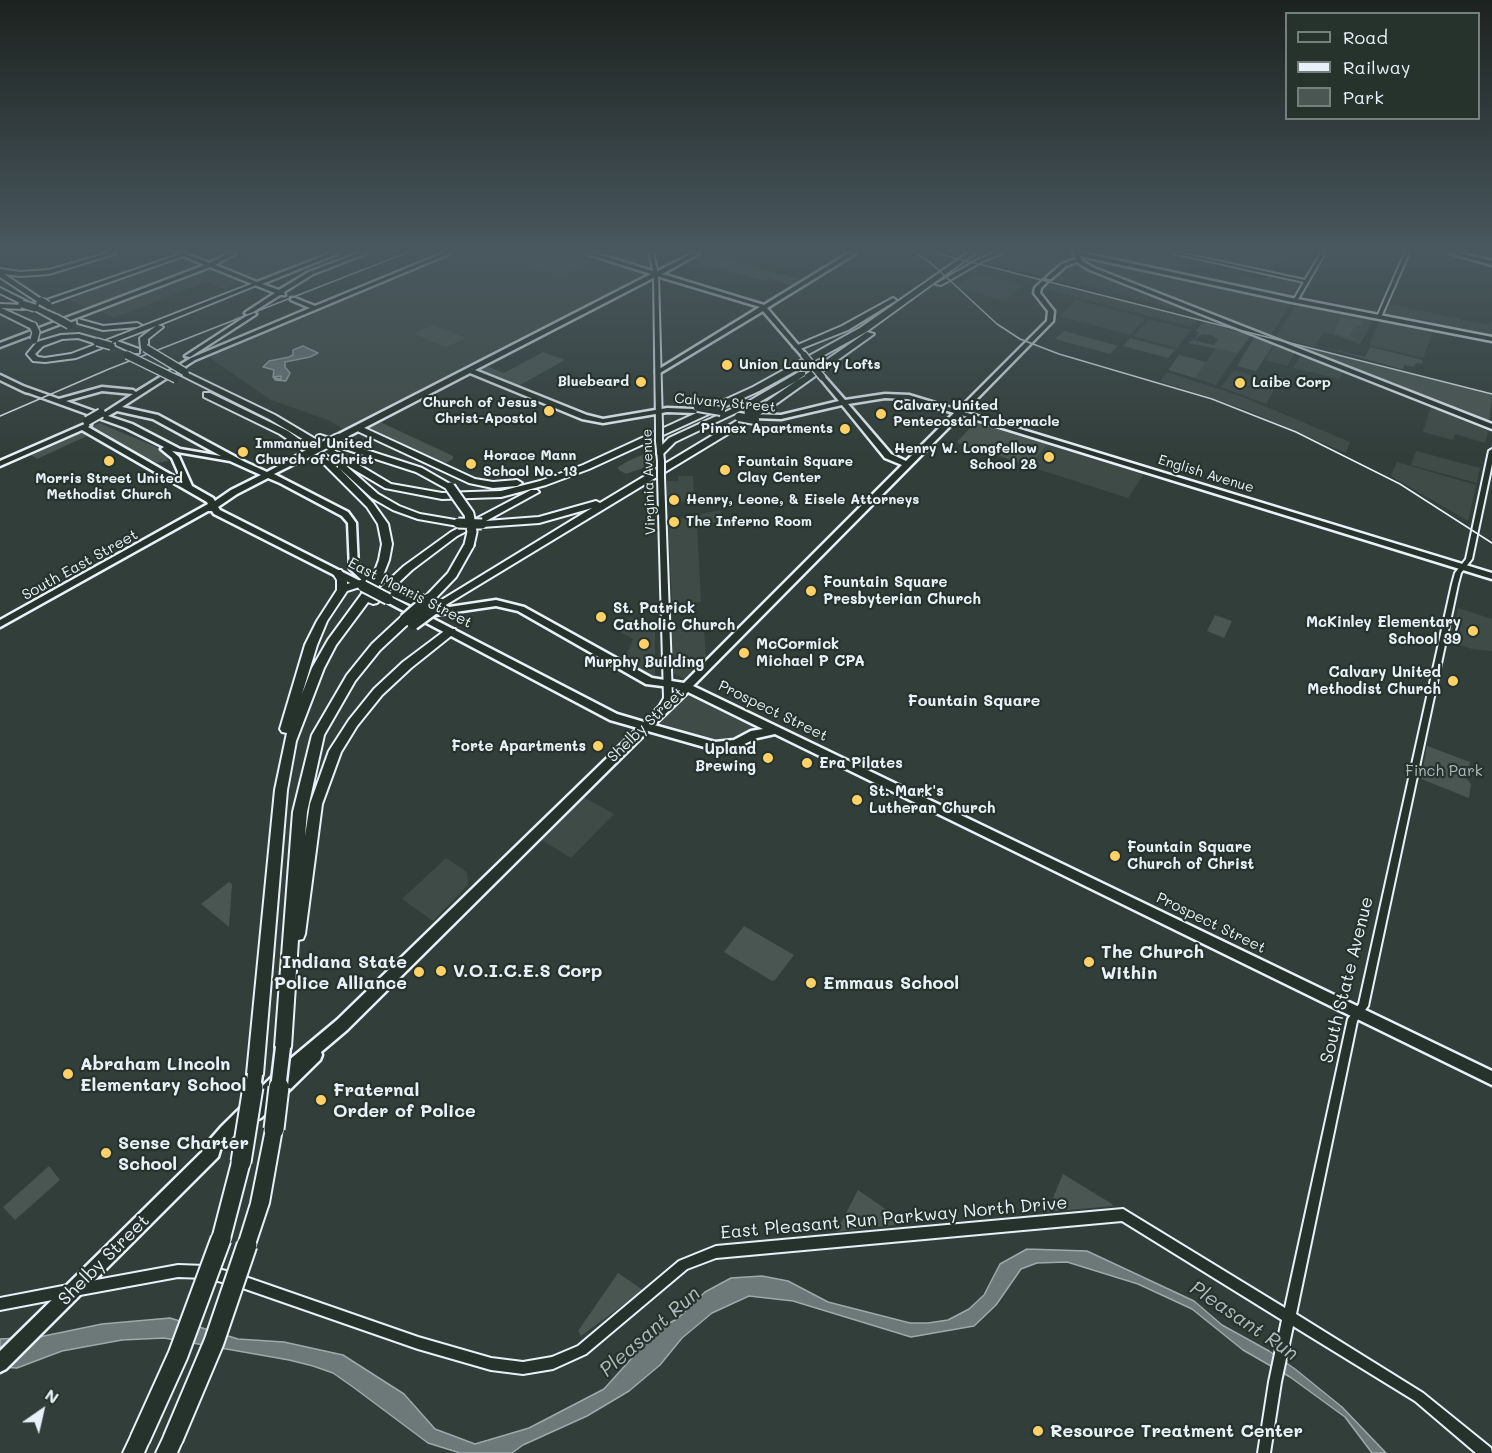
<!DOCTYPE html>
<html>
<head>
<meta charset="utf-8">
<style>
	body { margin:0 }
	#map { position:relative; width:1492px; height:1453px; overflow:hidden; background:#323e39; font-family:Mali,sans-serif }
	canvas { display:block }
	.legend { position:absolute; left:1285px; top:12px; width:195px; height:108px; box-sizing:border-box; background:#26332d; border:2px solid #747f7e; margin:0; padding:8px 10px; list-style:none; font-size:18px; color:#e8f1f8 }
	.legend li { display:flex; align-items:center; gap:12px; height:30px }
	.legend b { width:30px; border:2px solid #747f7e }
	.north { position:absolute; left:12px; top:1381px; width:60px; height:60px; -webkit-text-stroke:4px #26332d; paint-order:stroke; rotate:34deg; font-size:16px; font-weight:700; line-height:24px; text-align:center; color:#e8f1f8 }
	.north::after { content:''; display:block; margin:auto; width:21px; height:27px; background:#e8f1f8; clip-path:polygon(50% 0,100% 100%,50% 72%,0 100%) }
</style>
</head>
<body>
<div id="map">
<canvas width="1492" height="1453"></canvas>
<ul class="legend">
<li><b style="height:8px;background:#26332d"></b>Road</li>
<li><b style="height:8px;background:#e8f1f8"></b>Railway</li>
<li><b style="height:16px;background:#495651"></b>Park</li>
</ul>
<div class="north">N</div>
</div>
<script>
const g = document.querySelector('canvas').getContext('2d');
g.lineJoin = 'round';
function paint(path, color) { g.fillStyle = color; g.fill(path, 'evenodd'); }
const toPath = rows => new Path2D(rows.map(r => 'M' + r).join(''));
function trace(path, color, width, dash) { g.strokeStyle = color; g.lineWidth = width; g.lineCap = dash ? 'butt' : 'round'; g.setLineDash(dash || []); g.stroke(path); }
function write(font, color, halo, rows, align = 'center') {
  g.font = font + ' Mali,sans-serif'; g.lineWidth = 4.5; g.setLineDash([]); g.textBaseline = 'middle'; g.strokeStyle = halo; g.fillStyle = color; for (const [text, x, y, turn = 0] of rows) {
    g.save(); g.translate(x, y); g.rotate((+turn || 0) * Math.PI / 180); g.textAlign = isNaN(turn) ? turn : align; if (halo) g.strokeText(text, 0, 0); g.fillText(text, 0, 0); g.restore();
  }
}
paint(toPath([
	[264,253,330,253,256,280,218,265],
	[450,253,578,253,649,274,345,430,328,420,271,400,207,356],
	[1006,253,1063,253,1072,259,1045,277,981,261],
	[1089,253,1171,253,1196,258,1183,274],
	[1213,253,1236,255,1287,253,1271,272,1204,258],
	[184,257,205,265,90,309,68,299],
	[1084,257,1100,260,1292,302,1271,335,1093,268,1081,259],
	[1071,263,1076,263,1202,315,1052,278],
	[210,268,243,281,225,289,206,282,114,318,99,310],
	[975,274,980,275,1023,286,1005,301,956,287],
	[1267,274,1302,281,1293,298,1234,285,1241,276,1263,280],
	[1049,282,1197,320,1191,327,1041,288],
	[1076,300,1146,318,1130,335,1059,316],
	[1297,303,1375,318,1360,344,1323,332,1314,347,1276,337],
	[1389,304,1488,325,1492,322,1492,336,1384,316],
	[1149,319,1191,330,1177,348,1133,336],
	[1381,319,1434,330,1423,358,1369,345],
	[1275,344,1295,352,1287,366,1265,360],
	[1217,347,1238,353,1216,385,1194,378],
	[1301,354,1343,371,1339,379,1293,368],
	[1234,370,1249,374,1253,376,1252,380,1276,386,1266,404,1221,387],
	[1167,372,1243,397,1350,442,1346,453,1244,409,1160,381],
	[1431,406,1489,429,1485,443,1455,434,1453,440,1423,432],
	[977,421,1143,472,1144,474,1128,498,956,443],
	[1416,451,1480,468,1477,483,1411,465],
	[1397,462,1476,485,1468,521,1391,476],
	[678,476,693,476,694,500,667,504,667,481,678,481],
	[720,510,723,521,697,525,701,602,672,603,668,521],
	[1458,608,1492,619,1492,651,1472,649,1451,642],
	[631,617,644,624,647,621,655,625,655,676,624,661,633,639,615,629],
	[702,626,704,628,706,657,684,679,673,673,671,630],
	[686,691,758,728,739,737,712,741,659,723,657,719],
	[580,795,614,814,571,858,537,837],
	[446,858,467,872,468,885,433,921,402,899]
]), '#3f4b46');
paint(toPath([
	[534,253,578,253,597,259,559,276,516,262],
	[620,253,647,253,649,268,611,257],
	[705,253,801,280,801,282,793,286,769,278,764,281,691,260],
	[1341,317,1363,321,1362,325,1368,326,1356,325,1349,336,1361,342,1333,333],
	[1203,322,1248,334,1251,335,1238,353,1188,343,1193,340,1214,345,1218,339,1211,335,1202,334,1195,339,1199,332,1196,331],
	[433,325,466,338,446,347,414,334],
	[1064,331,1118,346,1110,354,1055,339],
	[1255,336,1274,344,1256,371,1237,366],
	[1130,338,1175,350,1168,358,1123,346],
	[1279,340,1492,395,1489,423],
	[1315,345,1365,357,1370,347,1423,360,1422,364,1416,363,1414,367,1405,365,1402,369],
	[543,352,565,360,518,386,478,370,486,366,504,373],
	[1179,355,1206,362,1195,378,1168,370],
	[977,421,1048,443,1030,465,957,442],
	[380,422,453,456,453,459,442,465,368,429],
	[99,423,154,446,165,452,168,461,157,463,136,454,91,428],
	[83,432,89,435,37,459,29,454,73,434],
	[654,450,654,464,626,474,619,470,618,467,628,461],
	[1215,615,1232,621,1224,638,1207,631],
	[1427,746,1470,762,1467,779,1471,784,1469,798,1421,779],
	[229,882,232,884,229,927,201,904],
	[744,926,794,955,775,980,772,981,724,952],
	[49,1166,60,1180,15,1220,3,1207],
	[1063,1174,1112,1204,1113,1206,1047,1212],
	[858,1190,900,1219,900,1224,836,1232],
	[618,1273,643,1290,581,1336,578,1331]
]), '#495651');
const water = toPath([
	[303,346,318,353,310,357,285,362,285,367,290,373,286,381,275,380,274,378,281,379,281,376,273,377,274,370,263,367,269,361,289,357,293,355,293,350,303,346],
	[1027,1249,1087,1251,1194,1301,1222,1325,1269,1351,1295,1369,1342,1407,1386,1453,1372,1453,1345,1417,1290,1377,1243,1350,1192,1309,1138,1284,1067,1262,1037,1263,1021,1269,996,1305,974,1326,911,1337,793,1301,749,1296,712,1313,682,1338,660,1365,629,1391,587,1416,523,1445,512,1453,460,1453,428,1443,353,1387,333,1373,313,1366,289,1360,164,1338,122,1340,62,1351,17,1368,0,1367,0,1339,39,1337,102,1324,170,1318,238,1339,284,1342,343,1355,404,1394,435,1429,475,1444,529,1428,604,1389,658,1329,677,1319,705,1292,731,1278,762,1276,788,1281,828,1302,910,1323,928,1323,948,1320,969,1309,984,1295,1000,1264,1027,1249]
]);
paint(water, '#6d7978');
trace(water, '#9ea9ab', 1.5);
trace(toPath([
	[253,314,264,306],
	[235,321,248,313]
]), '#4d5956', 6, [6, 3]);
const minor = toPath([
	[649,253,653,253,658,274,662,425,659,427,656,425,654,274,649,253],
	[1173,253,1180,253,1305,280,1321,253,1325,253,1297,301,1295,302,1293,301,1304,282,1173,253],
	[1405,253,1409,253,1381,317,1377,318,1377,317,1405,253],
	[659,439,662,441,664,461,661,463,658,461,656,441,659,439],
	[1492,449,1492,464,1472,559,1461,573,1458,584,1368,1006,1357,1021,1296,1314,1423,1393,1491,1448,1492,1453,1476,1453,1415,1401,1293,1326,1281,1382,1270,1453,1258,1453,1269,1382,1282,1320,1122,1221,716,1258,687,1269,586,1354,553,1369,523,1374,491,1370,418,1349,234,1285,206,1278,178,1277,80,1295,76,1293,74,1289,76,1285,80,1283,178,1265,206,1266,234,1273,418,1337,491,1358,523,1362,552,1357,578,1346,679,1261,716,1246,1123,1209,1285,1308,1348,1019,1359,1004,1452,584,1455,573,1466,559,1489,451,1492,449],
	[661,475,664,477,672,698,667,707,664,708,660,705,664,698,658,477,661,475],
	[68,1285,72,1287,74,1291,72,1295,68,1297,0,1310,0,1298,68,1285]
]);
const major = toPath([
	[176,253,183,253,210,263,229,253,236,253,215,265,257,282,331,253,339,253,262,284,279,290,309,272,359,253,367,253,313,274,284,292,285,295,280,295,253,312,256,314,255,315,190,357,185,356,248,315,245,313,246,312,275,293,210,267,0,347,0,343,205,265,176,253],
	[444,253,451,253,195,360,122,407,158,415,245,462,267,472,300,454,306,454,306,458,274,474,348,512,356,523,358,568,371,579,372,581,371,583,365,583,350,569,348,523,342,516,280,483,268,478,237,494,218,507,220,510,366,584,368,586,366,588,360,588,214,514,212,511,208,511,0,627,0,620,208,504,207,502,82,430,0,466,0,461,87,423,91,425,88,427,182,481,172,458,161,449,164,447,126,428,29,393,25,392,0,380,0,375,23,386,59,399,102,387,133,390,136,392,191,358,310,308,291,300,291,298,295,298,315,306,444,253],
	[102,391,133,394,102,414,66,401,102,391],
	[117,411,153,419,221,456,180,449,132,424,108,416,117,411],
	[172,451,230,461,261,475,231,490,215,501,213,498,192,486,179,457,172,451],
	[585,253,593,253,656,272,693,253,700,253,662,274,764,305,849,253,856,253,767,308,806,354,806,356,802,356,763,311,660,373,656,373,656,371,760,307,657,276,475,370,587,415,603,419,667,408,693,409,697,411,696,413,667,412,603,423,582,419,470,373,341,440,335,440,335,436,651,274,585,253],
	[1073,253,1083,253,1292,298,1492,337,1492,341,1292,302,1080,256,1082,261,1094,268,1492,424,1492,429,1090,270,1077,262,1066,266,1051,279,1047,279,1047,277,1062,264,1076,259,1073,253],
	[1450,253,1459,253,1492,261,1492,265,1450,253],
	[1043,280,1048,281,1041,288,1040,293,1054,311,1053,321,964,412,1492,573,1492,579,961,415,693,686,1492,1071,1492,1085,775,734,757,738,736,748,715,750,648,731,347,1030,321,1052,322,1055,320,1060,261,1118,256,1120,251,1118,220,1150,218,1157,6,1369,0,1372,0,1351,202,1152,208,1142,222,1126,288,1061,337,1020,638,728,610,720,385,601,383,599,385,597,391,597,617,714,644,722,678,688,646,684,518,611,496,606,435,615,390,595,388,593,390,591,396,591,436,609,496,600,524,607,652,678,684,683,902,465,885,458,842,405,781,419,754,418,751,418,751,414,781,415,839,401,819,377,822,375,824,376,845,400,885,394,909,395,958,410,1047,321,1048,311,1034,293,1035,288,1043,280],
	[885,398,908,399,954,413,906,461,891,454,848,404,885,398],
	[688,692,763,729,751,731,734,740,715,742,654,725,688,692]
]);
const highway = toPath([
	[108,253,117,253,49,274,20,276,4,274,44,301,181,254,186,255,50,303,37,306,59,316,59,320,53,320,33,309,32,307,23,309,1,308,36,324,36,328,30,328,0,313,0,304,24,305,0,293,0,288,28,302,29,304,38,302,0,277,0,269,20,272,49,270,108,253],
	[968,253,975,253,866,332,759,391,589,469,546,485,501,497,442,499,385,488,269,419,179,374,186,372,275,415,391,484,442,493,501,491,540,481,583,465,753,387,860,328,968,253],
	[995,253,1003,253,983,261,941,285,936,284,979,259,995,253],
	[254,283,259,284,158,325,163,327,148,339,148,350,141,348,140,338,156,326,117,341,139,349,139,353,133,353,116,345,116,342,76,358,45,362,33,361,27,354,37,342,61,335,79,334,100,340,100,343,254,283],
	[78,338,97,344,71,354,45,358,38,357,35,354,43,346,62,339,78,338],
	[893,298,896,300,895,301,848,330,800,349,793,347,842,326,893,298],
	[78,319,103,326,137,323,141,325,137,327,103,330,78,323,78,319],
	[867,332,874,334,769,409,444,606,436,606,435,604,592,508,539,523,482,527,478,525,457,536,412,570,377,603,373,604,368,602,336,645,324,668,296,741,287,790,263,1074,261,1080,255,1082,249,1080,247,1074,275,790,287,733,282,732,280,729,305,645,317,621,337,590,337,580,332,572,333,570,341,570,347,580,347,584,368,578,372,579,379,560,382,544,378,524,367,507,325,465,280,434,204,397,204,393,210,393,288,431,338,468,338,464,344,464,378,494,399,506,420,514,461,521,461,525,458,526,418,519,393,510,372,498,339,468,373,503,388,524,392,544,389,560,378,588,373,595,404,566,451,532,531,490,537,490,539,492,486,521,539,517,596,501,600,503,748,414,744,409,675,442,663,454,657,454,657,450,669,438,751,400,799,372,805,372,805,376,756,404,752,407,753,411,867,332],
	[369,584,328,640,312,668,302,694,317,645,327,621,347,591,369,584],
	[358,425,475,479,493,482,517,480,522,483,517,486,493,488,469,483,355,430,354,428,358,425],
	[320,435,422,468,455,487,450,490,447,489,416,472,317,440,317,436,320,435],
	[469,542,474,545,456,577,433,601,425,601,424,599,425,597,448,573,464,545,469,542],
	[405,616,410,620,409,623,380,650,355,681,324,735,307,812,305,836,310,804,329,751,349,720,374,689,403,662,447,629,455,629,456,632,411,668,382,695,357,726,341,752,322,804,305,934,303,939,298,940,291,1047,289,1052,283,1055,277,1052,275,1047,293,812,312,735,347,675,372,644,401,617,405,616],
	[274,1121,280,1123,282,1129,269,1203,253,1251,247,1254,241,1251,238,1245,251,1203,266,1129,268,1123,274,1121],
	[241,1153,247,1156,250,1162,230,1239,227,1245,221,1248,215,1245,212,1239,232,1162,235,1156,241,1153],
	[140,1429,147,1432,150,1439,144,1453,123,1453,133,1432,140,1429],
	[173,1429,180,1432,183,1439,177,1453,156,1453,166,1432,173,1429]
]);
trace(minor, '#e8f1f8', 4);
trace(major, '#e8f1f8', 5);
trace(highway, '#e8f1f8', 4);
paint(minor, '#26332d');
paint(major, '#26332d');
paint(highway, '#26332d');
trace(toPath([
	[915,253,931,263,997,324,1020,339,1059,354,1212,399,1296,432,1400,484,1492,543],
	[935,253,1492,394],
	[0,416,109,369,406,253]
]), '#e8f1f8', 1.5);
const minorBridge = toPath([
	[659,425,659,441],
	[661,461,661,477]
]);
const majorBridgeFar2 = toPath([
	[804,355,822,377]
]);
const majorBridgeFar1 = toPath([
	[698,407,721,411],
	[739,417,755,420],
	[87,421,101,413],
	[303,456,338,438]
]);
const majorBridge = toPath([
	[363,586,388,599]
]);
const highwayBridgeFar4 = toPath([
	[41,301,48,305],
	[22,304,35,308],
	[56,318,69,325],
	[33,326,36,332,34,340],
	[97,342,111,346],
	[145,348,185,372],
	[127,355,176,379]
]);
const highwayBridgeFar3 = toPath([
	[749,412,754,416],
	[450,487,469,514,472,532,469,545],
	[458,523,482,524]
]);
const highwayBridgeFar2 = toPath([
	[405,620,429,599],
	[413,624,440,604]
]);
const highwayBridgeFar1 = toPath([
	[253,1089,255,1074],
	[278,1089,283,1047]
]);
const highwayBridge = toPath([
	[274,1129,279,1087],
	[241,1162,253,1087],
	[140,1439,178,1355,221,1239],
	[173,1439,214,1342,247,1245]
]);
trace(minorBridge, '#e8f1f8', 10, []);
trace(majorBridgeFar2, '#e8f1f8', 9, []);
trace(majorBridgeFar1, '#e8f1f8', 12, []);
trace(majorBridge, '#e8f1f8', 14, []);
trace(highwayBridgeFar4, '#e8f1f8', 10, []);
trace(highwayBridgeFar3, '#e8f1f8', 13, []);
trace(highwayBridgeFar2, '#e8f1f8', 16, []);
trace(highwayBridgeFar1, '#e8f1f8', 19, []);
trace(highwayBridge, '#e8f1f8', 23, []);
trace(minorBridge, '#26332d', 6);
trace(majorBridgeFar2, '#26332d', 6);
trace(majorBridgeFar1, '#26332d', 8);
trace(majorBridge, '#26332d', 10);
trace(highwayBridgeFar4, '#26332d', 7);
trace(highwayBridgeFar3, '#26332d', 9);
trace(highwayBridgeFar2, '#26332d', 11);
trace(highwayBridgeFar1, '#26332d', 14);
trace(highwayBridge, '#26332d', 19);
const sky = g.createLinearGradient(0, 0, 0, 456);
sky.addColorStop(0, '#1c221f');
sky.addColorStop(0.55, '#49585f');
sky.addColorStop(1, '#49585f00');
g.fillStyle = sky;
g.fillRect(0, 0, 1492, 456);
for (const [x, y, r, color] of [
	[727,365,6,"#ffd166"],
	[641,382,6,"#ffd166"],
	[1240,383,6,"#ffd166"],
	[549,411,6,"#ffd166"],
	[881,414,6,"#ffd166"],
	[845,429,6,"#ffd166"],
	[243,452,6,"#ffd166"],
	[1049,457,6,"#ffd166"],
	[109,461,6,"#ffd166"],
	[471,464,6,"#ffd166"],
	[725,470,6,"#ffd166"],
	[674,500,6,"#ffd166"],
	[674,522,6,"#ffd166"],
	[811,591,6,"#ffd166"],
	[601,617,6,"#ffd166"],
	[1473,631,6,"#ffd166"],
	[644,644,6,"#ffd166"],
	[744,653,6,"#ffd166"],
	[1453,681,6,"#ffd166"],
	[598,746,6,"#ffd166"],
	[768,758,6,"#ffd166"],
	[807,763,6,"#ffd166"],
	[857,800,6,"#ffd166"],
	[1115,856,6,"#ffd166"],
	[1089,962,6,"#ffd166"],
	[441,971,6,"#ffd166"],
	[419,972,6,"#ffd166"],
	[811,983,6,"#ffd166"],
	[68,1074,6,"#ffd166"],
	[321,1100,6,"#ffd166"],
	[106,1153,6,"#ffd166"],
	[1038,1431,6,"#ffd166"]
]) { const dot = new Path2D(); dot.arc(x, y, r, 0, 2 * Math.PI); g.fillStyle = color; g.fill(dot); trace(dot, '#26332d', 2); }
write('bold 14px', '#e8f1f8', '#26332d', [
	["Union Laundry Lofts",739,365],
	["Bluebeard",629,382,"right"],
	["Laibe Corp",1252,383],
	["Church of Jesus",537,403,"right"],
	["Christ-Apostol",537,419,"right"],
	["Calvary United",893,406],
	["Pentecostal Tabernacle",893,422],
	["Pinnex Apartments",833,429,"right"],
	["Immanuel United",255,444],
	["Church of Christ",255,460],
	["Henry W. Longfellow",1037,449,"right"],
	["School 28",1037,465,"right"],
	["Horace Mann",483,456],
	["School No. 13",483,472],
	["Fountain Square",737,462],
	["Clay Center",737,478],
	["Morris Street United",109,479,"center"],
	["Methodist Church",109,495,"center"],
	["Henry, Leone, & Eisele Attorneys",686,500],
	["The Inferno Room",686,522]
], 'left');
write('14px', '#e8f1f8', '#26332d', [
	["Calvary Street",725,403,5],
	["English Avenue",1206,474,17],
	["Virginia Avenue",649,482,-92]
]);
write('15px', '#e8f1f8', '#26332d', [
	["South East Street",80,565,-29],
	["East Morris Street",410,593,27],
	["Prospect Street",773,711,26],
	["Shelby Street",646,725,-44],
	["Prospect Street",1211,923,26]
]);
write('bold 15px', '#e8f1f8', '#26332d', [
	["Fountain Square",823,582],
	["Presbyterian Church",823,599],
	["St. Patrick",613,608],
	["Catholic Church",613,625],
	["McKinley Elementary",1461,622,"right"],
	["School 39",1461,639,"right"],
	["McCormick",756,644],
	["Michael P CPA",756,661],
	["Murphy Building",644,662,"center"],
	["Calvary United",1441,672,"right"],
	["Methodist Church",1441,689,"right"],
	["Forte Apartments",586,746,"right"],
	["Upland",756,749,"right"],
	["Brewing",756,766,"right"],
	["Era Pilates",819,763],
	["St. Mark's",869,791],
	["Lutheran Church",869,808],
	["Fountain Square",1127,847],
	["Church of Christ",1127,864]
], 'left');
write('15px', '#b0bbbe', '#26332d', [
	["Finch Park",1444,771]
]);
write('bold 16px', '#e8f1f8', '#26332d', [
	["Fountain Square",974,701]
]);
write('bold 18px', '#e8f1f8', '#26332d', [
	["The Church",1101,952],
	["Within",1101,973],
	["Indiana State",407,962,"right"],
	["Police Alliance",407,983,"right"],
	["V.O.I.C.E.S Corp",453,971],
	["Emmaus School",823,983],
	["Abraham Lincoln",80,1064],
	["Elementary School",80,1085],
	["Fraternal",333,1090],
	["Order of Police",333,1111],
	["Sense Charter",118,1143],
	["School",118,1164],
	["Resource Treatment Center",1050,1431]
], 'left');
write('18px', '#e8f1f8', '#26332d', [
	["South State Avenue",1347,980,-76],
	["East Pleasant Run Parkway North Drive",894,1218,-5],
	["Shelby Street",104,1260,-45]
]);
write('italic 20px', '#b1bbbe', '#26332d', [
	["Pleasant Run",1244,1321,34],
	["Pleasant Run",650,1332,-41]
]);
</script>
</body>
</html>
